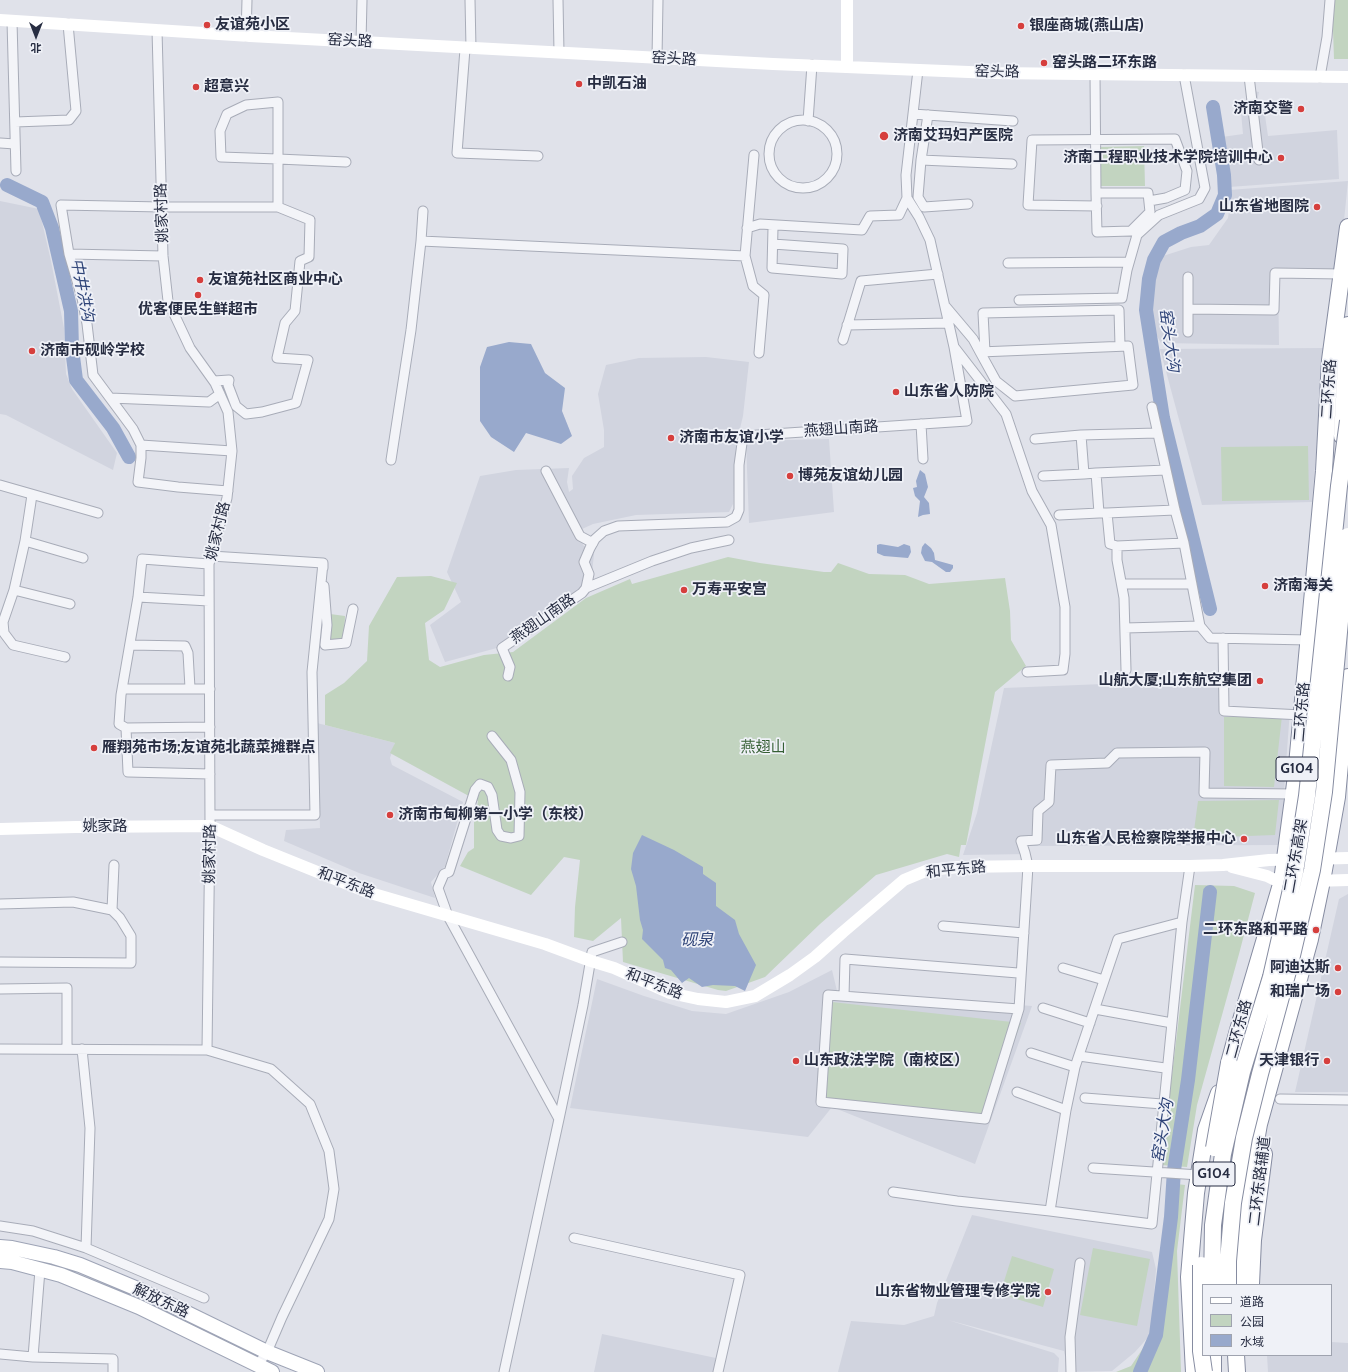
<!DOCTYPE html>
<html>
<head>
<meta charset="utf-8">
<style>
	body { margin:0 }
	#map { position:relative; width:1348px; height:1372px; overflow:hidden; background:#e0e2ea; font-family:Cabin,"Noto Sans SC",sans-serif }
	canvas { display:block }
	.legend { position:absolute; left:1202px; top:1284px; width:130px; height:72px; box-sizing:border-box; background:#eff1f7; border:1px solid #9fa3af; margin:0; padding:5px 7px; list-style:none; font-size:12px; color:#272d42 }
	.legend li { display:flex; align-items:center; gap:8px; height:20px }
	.legend b { width:20px; border:1px solid #9fa3af }
	.north { position:absolute; left:16px; top:16px; width:40px; height:40px; -webkit-text-stroke:3px #eff1f7; paint-order:stroke; rotate:180deg; font-size:11px; font-weight:700; line-height:16px; text-align:center; color:#272d42 }
	.north::after { content:''; display:block; margin:auto; width:14px; height:18px; background:#272d42; clip-path:polygon(50% 0,100% 100%,50% 72%,0 100%) }
</style>
</head>
<body>
<div id="map">
<canvas width="1348" height="1372"></canvas>
<ul class="legend">
<li><b style="height:5px;background:#fff"></b>道路</li>
<li><b style="height:11px;background:#c2d4c0"></b>公园</li>
<li><b style="height:11px;background:#98a9cc"></b>水域</li>
</ul>
<div class="north">北</div>
</div>
<script>
const g = document.querySelector('canvas').getContext('2d');
g.lineJoin = 'round';
function paint(path, color) { g.fillStyle = color; g.fill(path, 'evenodd'); }
const toPath = rows => new Path2D(rows.map(r => 'M' + r).join(''));
function trace(path, color, width, dash) { g.strokeStyle = color; g.lineWidth = width; g.lineCap = dash ? 'butt' : 'round'; g.setLineDash(dash || []); g.stroke(path); }
function write(font, color, halo, rows, align = 'center') {
  g.font = font + ' Cabin,"Noto Sans SC",sans-serif'; g.lineWidth = 3.5; g.setLineDash([]); g.textBaseline = 'middle'; g.strokeStyle = halo; g.fillStyle = color; for (const [text, x, y, turn = 0] of rows) {
    g.save(); g.translate(x, y); g.rotate((+turn || 0) * Math.PI / 180); g.textAlign = isNaN(turn) ? turn : align; if (halo) g.strokeText(text, 0, 0); g.fillText(text, 0, 0); g.restore();
  }
}
paint(toPath([
	[1247,90,1259,92,1256,106,1264,109,1268,136,1337,130,1339,179,1229,187,1222,137,1243,134,1240,101,1246,103],
	[1348,181,1339,270,1278,270,1279,345,1161,343,1154,331,1146,310,1147,282,1163,256,1191,247,1209,245,1228,218,1230,204,1229,190],
	[0,201,39,209,51,261,64,328,66,374,72,389,117,453,113,470,6,415,0,414],
	[1325,348,1312,502,1202,505,1160,349],
	[706,357,749,362,743,416,736,445,733,504,729,512,636,515,593,524,582,529,576,519,583,545,594,554,590,592,519,642,445,662,430,625,461,602,447,572,480,476,516,470,569,468,567,482,569,492,573,489,572,476,584,458,604,447,604,430,598,394,606,365,639,358],
	[829,439,834,512,749,523,746,441],
	[1227,679,1229,710,1290,710,1280,845,1026,846,1029,854,963,855,977,813,1004,688],
	[317,723,395,743,390,758,392,765,463,802,445,866,431,882,435,898,359,873,284,841,286,830,320,828],
	[1348,894,1348,1092,1295,1092,1339,899],
	[832,970,837,991,1032,1006,975,1164,832,1107,808,1137,570,1108,597,979,644,996,692,1011,726,1014,789,992],
	[972,1215,1152,1252,1156,1269,1151,1334,1135,1352,1112,1371,1066,1372,1066,1361,1064,1351,948,1320,1054,1353,1059,1358,1058,1372,838,1372,851,1321,904,1325,934,1316,937,1303],
	[602,1334,716,1358,713,1372,594,1372],
	[1331,1342,1348,1343,1348,1372,1268,1372,1267,1355,1331,1355]
]), '#d1d4df');
paint(toPath([
	[1332,0,1348,0,1348,59,1334,59],
	[1144,146,1145,186,1100,186,1100,147],
	[1308,446,1309,500,1222,501,1221,447],
	[728,557,760,563,824,572,831,572,838,563,869,574,905,575,929,584,1005,578,1010,611,1011,640,1026,666,995,692,966,845,961,845,959,857,947,854,876,875,820,924,765,977,726,991,718,990,623,962,621,918,593,941,574,937,575,907,580,860,564,857,531,895,460,866,468,852,474,848,474,822,478,801,390,753,395,743,325,725,325,695,344,683,367,661,369,626,397,577,431,576,457,583,444,610,425,623,429,660,440,667,484,655,513,652,586,598,630,579,632,584],
	[330,614,345,616,344,640,328,640],
	[1282,716,1274,787,1224,786,1224,717],
	[1279,800,1275,835,1193,838,1198,801],
	[1195,885,1234,886,1255,893,1239,954,1197,1105,1187,1167,1161,1165],
	[823,1001,1021,1023,982,1124,818,1104],
	[1169,1183,1185,1185,1177,1251,1181,1372,1116,1372,1131,1366,1152,1335,1160,1336],
	[1093,1248,1150,1259,1137,1326,1080,1315],
	[1012,1256,1054,1269,1043,1307,1000,1294]
]), '#c2d4c0');
paint(toPath([
	[509,342,531,344,545,373,565,388,562,411,572,436,561,444,526,433,514,452,491,437,480,421,480,367,487,347],
	[920,470,925,474,928,487,924,497,929,503,930,514,923,515,918,517,920,501,915,496,913,488,917,487,916,481],
	[925,543,931,548,934,553,935,560,953,565,953,568,950,572,946,572,932,562,925,561,921,553,922,547],
	[880,544,898,547,904,544,910,546,911,552,908,558,884,556,877,553,877,545],
	[642,835,674,850,703,867,703,874,716,883,716,906,735,920,739,934,756,965,745,991,735,986,713,985,702,987,689,978,682,983,671,970,665,968,663,960,642,939,643,930,640,920,636,886,631,869,633,853]
]), '#98a9cc');
trace(toPath([
	[7,185,42,202,52,228,71,311,72,349,76,380,113,428,129,457],
	[1210,609,1163,418,1146,310,1149,279,1154,260,1164,242,1181,233,1200,226,1217,214,1225,195,1224,175,1213,107],
	[1140,1372,1156,1335,1171,1217,1174,1170,1188,1080,1210,892]
]), '#98a9cc', 14);
const street = toPath([
	[470,0,471,48],
	[558,0,559,52],
	[12,21,16,171],
	[157,30,163,256,168,301,190,348,215,383,228,412,232,451,227,498,209,564,210,826,207,1050],
	[246,36,247,0],
	[361,42,362,0],
	[465,49,457,153,538,156],
	[657,58,658,0],
	[1095,74,1096,193,1097,232,1131,231,1150,212,1148,193,1096,193],
	[1249,76,1259,160],
	[1320,77,1327,37,1330,0],
	[913,114,1013,121],
	[928,115,921,160,1012,164],
	'769 154a34 34 0 1 1 68 0a34 34 0 1 1-68 0Z',
	[808,121,812,65],
	[15,122,69,120,76,111,68,24],
	[0,143,15,144],
	[921,160,918,197,924,207,968,204],
	[1097,206,1028,205,1032,140,1175,139,1187,171,1185,190,1166,198,1149,201],
	[747,228,760,224,862,230,870,216,899,215,907,198],
	[421,241,745,256,754,155],
	[773,244,843,249,842,274,772,268,773,228],
	[69,254,61,205,162,207,278,207,278,102,246,105,227,114,220,131,221,157,278,159,346,162],
	[163,256,69,254,82,298,87,324,93,375,133,429,141,445,141,458,138,482,178,487,228,491],
	[745,256,753,286,764,295,759,353],
	[1008,263,1129,262],
	[1188,277,1188,332],
	[1019,300,1122,298,1127,270,1137,235,1159,215,1199,199,1205,188,1184,75],
	[946,307,973,339,980,352,996,381,1015,396,1133,385,1128,346,980,352],
	[1188,309,1274,310,1275,273,1342,274],
	[847,325,949,323],
	[843,340,861,281,938,274],
	[955,348,1006,414,1032,491,1051,525,1065,607,1065,654,1063,670,1027,672],
	[985,352,983,313,1119,310,1120,346],
	[214,381,229,380,228,385,236,406,246,414,262,412,296,403,308,360,277,358,285,323,295,311,300,261,309,257,310,220,278,207],
	[110,398,209,402,220,394],
	[1152,407,1175,510,1184,543,1200,626],
	[921,424,923,459],
	[1081,435,1084,474,1096,473,1099,513,1107,513,1110,544,1117,546,1117,560,1124,598,1126,670],
	[1035,439,1081,435,1157,433],
	[141,445,232,451],
	[391,460,411,330,421,241,423,211],
	[546,471,580,536,593,543],
	[1096,473,1166,470],
	[1043,476,1084,474],
	[0,485,98,513],
	[32,495,25,541,83,558],
	[1107,513,1175,510],
	[1059,515,1099,513],
	[25,541,14,590,70,604],
	[1117,546,1184,543],
	[211,556,323,563,323,568],
	[209,564,142,559,138,597,121,695,119,724,126,728,128,772,210,774],
	[1122,584,1192,584],
	[324,586,327,625,325,645,346,643,353,609],
	[586,588,652,561,691,548,729,540],
	[14,590,3,622,4,633,13,645,65,657],
	[138,597,209,601],
	[1125,628,1200,626,1210,638,1309,640],
	[1223,638,1224,711,1302,715],
	[130,645,185,646,188,653,190,688],
	[508,676,510,667,502,648,582,593,586,588,589,574,584,562,590,548,595,539,604,531,618,526,727,522,736,517,739,510,739,465,743,436,967,421,954,347,930,240,919,217,907,198,906,175,918,70],
	[122,689,210,689],
	[126,728,210,727],
	[492,736,511,760,520,792,519,836,511,838,501,836,497,830,492,795,488,787,480,784,475,790,449,872,444,874,438,888,448,916,559,1119,504,1372],
	[210,815,315,815,312,672,323,563],
	[0,904,73,902,112,910],
	[1182,922,1118,939,1075,1067,1066,1110,1050,1211,1152,1224,1182,922,1190,866],
	[943,926,1024,933],
	[0,962,131,963,131,936,120,918,112,910,114,865],
	[1063,968,1104,980],
	[0,989,67,988,67,1049],
	[844,996,845,959,1018,973],
	[1043,1008,1090,1023],
	[1019,1009,828,995,821,1102,985,1119,1019,1009,1028,866,1025,853,1021,841,1037,840,1038,811,1049,802,1051,765,1107,763,1117,753,1205,752,1204,793,1294,794],
	[1095,1009,1172,1023],
	[0,1049,207,1050,271,1069,310,1104,329,1151,334,1189,329,1219,282,1317,267,1352,257,1366],
	[82,1049,90,1128,86,1248,204,1298],
	[1031,1053,1075,1067],
	[1079,1056,1165,1068],
	[1017,1092,1066,1110],
	[1085,1098,1162,1104],
	[1280,1099,1348,1100],
	[559,1119,583,1005,592,952,622,942],
	[1093,1168,1199,1175],
	[893,1192,957,1201,1050,1211],
	[0,1226,33,1231,86,1248],
	[574,1238,740,1275,718,1372],
	[0,1354,33,1357,113,1359,113,1372],
	[33,1357,40,1270],
	[1071,1372,1070,1337,1080,1263]
]);
const primary = toPath([
	[0,1247,12,1248,54,1257,80,1265,140,1290,267,1352,317,1372],
	[0,1261,12,1262,61,1275,139,1307,272,1372]
]);
const highway = toPath([
	[1342,436,1348,325],
	[1230,1076,1229,1063,1238,1030,1282,881,1296,776,1324,471,1330,360,1348,227],
	[1251,1284,1253,1240,1264,1154],
	[1241,1285,1241,1246,1248,1187,1259,1124,1310,939,1322,881,1337,797,1348,677],
	[1213,1355,1213,1372],
	[1236,1355,1237,1372],
	[1194,1372,1189,1277,1196,1193,1206,1130,1219,1093]
]);
trace(street, '#a8acb8', 11);
trace(primary, '#9ea4b6', 16);
trace(highway, '#868ca1', 18);
trace(street, '#f3f4f8', 9);
trace(toPath([
	[847,0,847,67],
	[0,20,250,36,773,64,993,73,1348,77],
	[0,829,76,827,210,826,263,850,367,892,545,944,591,961,614,968,670,993,698,999,726,1002,755,996,790,975,815,957,843,932,904,880,928,870,959,867,1028,866,1190,866,1223,865,1269,860,1348,858],
	[1232,867,1267,876,1273,879,1290,881],
	[1314,881,1348,880]
]), '#fff', 12);
trace(primary, '#fff', 14);
trace(highway, '#fff', 16);
const highwayBridge = toPath([
	[1214,1148,1229,1063],
	[1201,1265,1201,1351,1204,1372],
	[1212,1285,1213,1225,1223,1154,1242,1072,1271,977,1295,872,1307,796,1339,486,1348,421],
	[1228,1285,1228,1261,1233,1203,1244,1138,1260,1074,1290,964,1312,870,1324,792,1348,536]
]);
trace(highwayBridge, '#868ca1', 18, []);
trace(highwayBridge, '#fff', 16);
for (const [x, y, r, color] of [
	[207,25,4,"#d63f3d"],
	[1021,26,4,"#d63f3d"],
	[1044,63,4,"#d63f3d"],
	[579,84,4,"#d63f3d"],
	[196,87,4,"#d63f3d"],
	[1301,109,4,"#d63f3d"],
	[884,136,5,"#d63f3d"],
	[1281,158,4,"#d63f3d"],
	[1317,207,4,"#d63f3d"],
	[200,280,4,"#d63f3d"],
	[198,295,4,"#d63f3d"],
	[32,351,4,"#d63f3d"],
	[896,392,4,"#d63f3d"],
	[671,438,4,"#d63f3d"],
	[790,476,4,"#d63f3d"],
	[1265,586,4,"#d63f3d"],
	[684,590,4,"#d63f3d"],
	[1260,681,4,"#d63f3d"],
	[94,748,4,"#d63f3d"],
	[390,815,4,"#d63f3d"],
	[1244,839,4,"#d63f3d"],
	[1316,930,4,"#d63f3d"],
	[1338,968,4,"#d63f3d"],
	[1338,992,4,"#d63f3d"],
	[796,1061,4,"#d63f3d"],
	[1327,1061,4,"#d63f3d"],
	[1048,1292,4,"#d63f3d"]
]) { const dot = new Path2D(); dot.arc(x, y, r, 0, 2 * Math.PI); g.fillStyle = color; g.fill(dot); trace(dot, '#eff1f7', 1.5); }
for (const [x, y, w] of [
	[1297,769,42],
	[1214,1174,42]
]) { const box = new Path2D(); box.roundRect(x - w / 2, y - 12, w, 24, 3); g.fillStyle = '#eff1f7'; g.fill(box); trace(box, '#272d42', 1); }
write('bold 14px', '#272d42', null, [
	["G104",1297,769],
	["G104",1214,1174]
]);
write('bold 15px', '#272d42', '#eff1f7', [
	["友谊苑小区",215,25],
	["银座商城(燕山店)",1029,26],
	["窑头路二环东路",1052,63],
	["中凯石油",587,84],
	["超意兴",204,87],
	["济南交警",1293,109,"right"],
	["济南艾玛妇产医院",893,136],
	["济南工程职业技术学院培训中心",1273,158,"right"],
	["山东省地图院",1309,207,"right"],
	["友谊苑社区商业中心",208,280],
	["优客便民生鲜超市",198,310,"center"],
	["济南市砚岭学校",40,351],
	["山东省人防院",904,392],
	["济南市友谊小学",679,438],
	["博苑友谊幼儿园",798,476],
	["济南海关",1273,586],
	["万寿平安宫",692,590],
	["山航大厦;山东航空集团",1252,681,"right"],
	["雁翔苑市场;友谊苑北蔬菜摊群点",102,748],
	["济南市甸柳第一小学（东校）",398,815],
	["山东省人民检察院举报中心",1236,839,"right"],
	["二环东路和平路",1308,930,"right"],
	["阿迪达斯",1330,968,"right"],
	["和瑞广场",1330,992,"right"],
	["山东政法学院（南校区）",804,1061],
	["天津银行",1319,1061,"right"],
	["山东省物业管理专修学院",1040,1292,"right"]
], 'left');
write('15px', '#272d42', '#eff1f7', [
	["窑头路",350,41,3],
	["窑头路",674,59,3],
	["窑头路",997,72,1],
	["姚家村路",162,213,-92],
	["二环东路",1329,389,-86],
	["燕翅山南路",841,429,-4],
	["姚家村路",218,531,-76],
	["燕翅山南路",543,619,-35],
	["二环东路",1302,712,-85],
	["姚家路",105,827],
	["姚家村路",210,854,-89],
	["二环东高架",1296,856,-80],
	["和平东路",956,870,-6],
	["和平东路",346,883,21],
	["和平东路",654,984,21],
	["二环东路",1239,1029,-75],
	["二环东路辅道",1260,1181,-83],
	["解放东路",161,1301,25]
]);
write('15px', '#355f34', '#eff1f7', [
	["燕翅山",763,748]
]);
write('italic 16px', '#2f4478', '#eff1f7', [
	["中井洪沟",82,290,79],
	["窑头大沟",1169,340,82],
	["砚泉",697,940],
	["窑头大沟",1163,1131,-81]
]);
</script>
</body>
</html>
